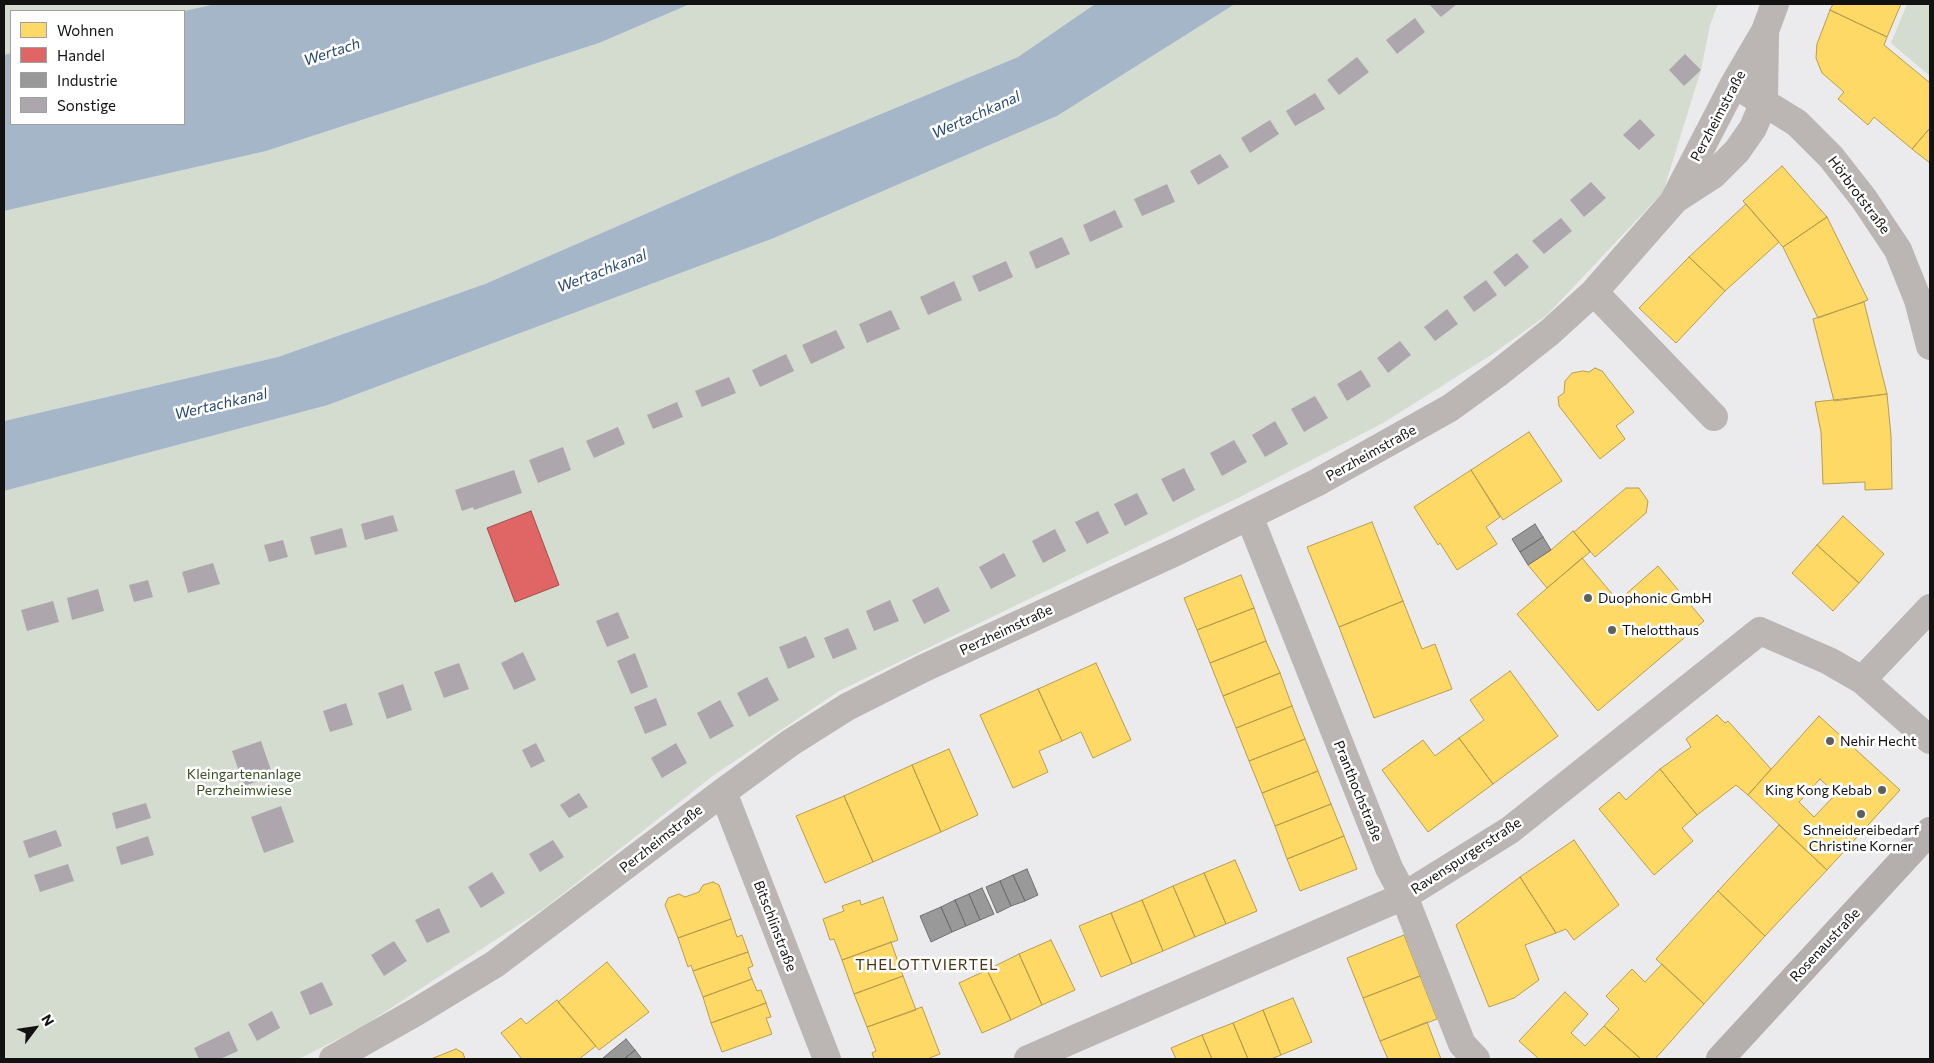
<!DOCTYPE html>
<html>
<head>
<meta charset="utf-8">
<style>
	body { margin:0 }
	#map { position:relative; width:1934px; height:1063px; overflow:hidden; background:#ebeaec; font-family:Commissioner,sans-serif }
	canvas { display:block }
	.frame { position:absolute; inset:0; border:5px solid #121213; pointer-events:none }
	.legend { position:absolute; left:10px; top:10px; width:175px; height:115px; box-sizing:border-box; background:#fff; border:1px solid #a0a0a1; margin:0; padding:6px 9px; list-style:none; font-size:15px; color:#121213 }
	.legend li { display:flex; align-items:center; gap:10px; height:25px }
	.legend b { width:25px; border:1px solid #a0a0a1 }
	.north { position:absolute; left:10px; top:1003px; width:50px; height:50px; -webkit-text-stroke:4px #fff; paint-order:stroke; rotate:59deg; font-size:14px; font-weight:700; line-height:20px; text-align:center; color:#121213 }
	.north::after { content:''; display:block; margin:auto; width:18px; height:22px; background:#121213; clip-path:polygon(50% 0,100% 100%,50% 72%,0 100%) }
</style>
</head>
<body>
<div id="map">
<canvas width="1934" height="1063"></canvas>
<div class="frame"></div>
<ul class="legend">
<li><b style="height:14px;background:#ffd966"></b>Wohnen</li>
<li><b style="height:14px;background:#e06666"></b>Handel</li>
<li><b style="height:14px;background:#999"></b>Industrie</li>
<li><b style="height:14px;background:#ada7ad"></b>Sonstige</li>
</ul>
<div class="north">N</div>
</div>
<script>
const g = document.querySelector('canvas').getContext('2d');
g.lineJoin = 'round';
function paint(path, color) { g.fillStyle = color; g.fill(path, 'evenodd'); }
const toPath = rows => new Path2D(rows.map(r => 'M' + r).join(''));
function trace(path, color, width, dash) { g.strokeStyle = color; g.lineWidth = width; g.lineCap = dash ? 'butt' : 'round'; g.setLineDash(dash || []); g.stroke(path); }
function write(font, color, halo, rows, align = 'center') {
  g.font = font + ' Commissioner,sans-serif'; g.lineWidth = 5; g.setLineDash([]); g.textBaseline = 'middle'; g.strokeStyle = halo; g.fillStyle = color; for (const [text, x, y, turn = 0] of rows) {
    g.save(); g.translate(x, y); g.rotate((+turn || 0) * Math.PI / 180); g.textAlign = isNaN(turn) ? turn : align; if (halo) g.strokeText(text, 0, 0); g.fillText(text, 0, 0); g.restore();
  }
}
paint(toPath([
	[4,4,215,4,184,11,11,11,11,53,4,55],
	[690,4,1095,4,1018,57,739,173,485,284,278,357,4,421,4,211,266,151,599,43],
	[1235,4,1718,4,1710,25,1701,70,1663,192,1547,315,1491,355,1383,423,1242,496,839,691,714,775,546,907,365,1025,299,1059,4,1059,4,491,328,405,774,238,1057,116],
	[1907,4,1930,4,1930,76,1891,43]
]), '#d3dcce');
paint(toPath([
	[215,4,690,4,599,43,266,151,4,211,4,55,11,53,11,124,184,124,184,11],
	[1095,4,1235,4,1057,116,774,238,328,405,4,491,4,421,278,357,485,284,739,173,1018,57]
]), '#a6b6c9');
const homes = toPath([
	[1833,4,1901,4,1887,37,1830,10,1833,4],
	[1830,10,1887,37,1884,45,1930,83,1930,128,1912,149,1874,117,1868,125,1838,99,1844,92,1822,73,1816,58,1817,44,1830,10],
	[1930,128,1930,163,1912,149,1930,128],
	[1782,166,1827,217,1783,247,1743,201,1782,166],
	[1746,204,1779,242,1725,291,1689,257,1746,204],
	[1827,217,1868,300,1818,318,1783,247,1827,217],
	[1689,257,1725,291,1676,343,1639,308,1689,257],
	[1864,302,1887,394,1834,401,1813,319,1864,302],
	[1595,368,1602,371,1634,412,1616,426,1625,439,1600,459,1559,406,1558,397,1564,393,1565,381,1572,373,1583,371,1589,372,1595,368],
	[1887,394,1891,436,1892,489,1865,490,1865,482,1823,484,1821,432,1815,402,1887,394],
	[1529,432,1562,481,1503,520,1471,470,1529,432],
	[1471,470,1500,517,1486,527,1497,544,1457,570,1440,543,1438,545,1414,507,1471,470],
	[1626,488,1639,488,1648,501,1646,513,1595,557,1574,532,1626,488],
	[1843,516,1884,554,1859,583,1817,545,1843,516],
	[1372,522,1403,601,1339,627,1307,547,1372,522],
	[1573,531,1590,552,1547,588,1528,565,1551,550,1573,531],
	[1817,545,1859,583,1833,611,1792,573,1817,545],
	[1582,558,1618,601,1658,566,1704,621,1598,711,1517,614,1582,558],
	[1241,575,1254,608,1197,630,1184,598,1241,575],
	[1403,601,1422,649,1435,644,1452,689,1374,718,1339,627,1403,601],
	[1254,608,1266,641,1210,663,1197,630,1254,608],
	[1266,641,1280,673,1223,696,1210,663,1266,641],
	[1096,663,1131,740,1093,758,1081,732,1062,741,1038,689,1096,663],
	[1510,671,1558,736,1493,784,1459,738,1484,720,1470,700,1510,671],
	[1280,673,1292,706,1236,728,1223,696,1280,673],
	[1038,689,1062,741,1039,751,1048,772,1013,788,980,715,1038,689],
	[1292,706,1305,739,1249,761,1236,728,1292,706],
	[1717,715,1725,723,1728,721,1771,769,1748,795,1736,785,1697,815,1660,769,1691,747,1686,739,1717,715],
	[1819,716,1900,790,1827,870,1748,795,1819,716],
	[1820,779,1836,794,1814,817,1799,802,1820,779],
	[1459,738,1493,784,1428,832,1382,770,1423,740,1435,756,1459,738],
	[1305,739,1318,771,1262,793,1249,761,1305,739],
	[949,749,978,815,941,832,912,765,949,749],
	[912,765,941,832,873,862,844,796,912,765],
	[1660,769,1697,815,1682,828,1693,841,1654,875,1599,809,1619,792,1626,800,1660,769],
	[1318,771,1331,804,1275,826,1262,793,1318,771],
	[844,796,873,862,825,883,796,816,844,796],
	[1331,804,1344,836,1287,859,1275,826,1331,804],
	[1779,825,1827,870,1765,936,1718,891,1779,825],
	[1344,836,1357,869,1300,891,1287,859,1344,836],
	[1574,840,1619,905,1574,940,1566,929,1556,933,1520,877,1574,840],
	[1235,860,1257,911,1226,924,1204,873,1235,860],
	[1204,873,1226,924,1195,937,1173,886,1204,873],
	[1520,877,1556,933,1525,945,1539,980,1514,998,1489,1007,1456,925,1520,877],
	[713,882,719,885,731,919,678,938,665,905,668,898,679,894,685,897,699,892,703,885,713,882],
	[1173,886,1195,937,1163,951,1142,900,1173,886],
	[1718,891,1765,936,1704,1004,1656,959,1718,891],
	[883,897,898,940,842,960,834,939,830,940,823,919,844,911,842,906,860,900,861,905,883,897],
	[1142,900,1163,951,1132,964,1111,913,1142,900],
	[1111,913,1132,964,1101,977,1079,926,1111,913],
	[731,919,737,937,742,935,748,952,693,971,691,965,688,967,678,938,731,919],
	[1404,935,1420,976,1363,998,1347,958,1404,935],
	[1051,940,1075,990,1042,1005,1019,954,1051,940],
	[891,942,903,976,854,994,842,960,891,942],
	[748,952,753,966,748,968,752,979,703,997,693,971,748,952],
	[1019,954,1042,1005,1011,1020,987,970,1019,954],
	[607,962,649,1012,599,1050,558,1002,607,962],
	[1662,964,1704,1004,1655,1059,1641,1059,1604,1026,1619,1009,1606,996,1632,969,1645,982,1662,964],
	[987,970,1011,1020,982,1033,959,983,987,970],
	[903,976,916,1010,867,1027,854,994,903,976],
	[1420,976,1437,1019,1380,1041,1363,998,1420,976],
	[752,979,757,991,761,990,766,1003,711,1023,703,997,752,979],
	[1565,992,1588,1014,1571,1033,1585,1046,1604,1026,1641,1059,1539,1059,1519,1041,1565,992],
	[1293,998,1312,1042,1281,1055,1263,1010,1293,998],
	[557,1000,596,1046,579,1059,522,1059,501,1033,521,1018,526,1024,557,1000],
	[766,1003,771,1017,766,1018,772,1034,722,1052,711,1023,766,1003],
	[922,1007,940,1054,927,1059,874,1059,872,1053,876,1051,867,1027,922,1007],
	[1263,1010,1281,1055,1271,1059,1248,1059,1233,1023,1263,1010],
	[1427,1022,1441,1059,1388,1059,1380,1041,1427,1022],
	[1233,1023,1248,1059,1212,1059,1202,1035,1233,1023],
	[1202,1035,1212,1059,1176,1059,1171,1048,1202,1035],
	[456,1049,463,1053,465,1059,431,1059,456,1049]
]);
paint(homes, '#ffd966');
trace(homes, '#b89d4d', 1);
const shops = toPath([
	[531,511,559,585,515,602,487,528,531,511]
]);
paint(shops, '#e06666');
trace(shops, '#a24d4d', 1);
const industry = toPath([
	[1535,524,1543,537,1520,552,1512,539,1535,524],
	[1543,537,1551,550,1528,565,1520,552,1543,537],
	[1027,869,1038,895,1025,901,1013,875,1027,869],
	[1013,875,1025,901,1011,906,1000,881,1013,875],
	[1000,881,1011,906,997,913,986,887,1000,881],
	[982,888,994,914,980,920,969,894,982,888],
	[969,894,980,920,966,926,955,900,969,894],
	[955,900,966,926,952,932,941,907,955,900],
	[941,907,952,932,931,942,920,916,941,907],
	[626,1039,635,1050,624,1059,604,1059,603,1058,626,1039],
	[635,1050,642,1059,624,1059,635,1050]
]);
paint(industry, '#999');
trace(industry, '#707071', 1);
paint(toPath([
	[1429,4,1457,4,1441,17],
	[1415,18,1425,32,1397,54,1386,40],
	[1685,54,1701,70,1684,86,1669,70],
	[1357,57,1369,72,1339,95,1327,80],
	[1315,93,1325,109,1295,126,1286,111],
	[1640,119,1655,135,1639,150,1623,135],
	[1270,120,1279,134,1250,153,1241,138],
	[1220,154,1229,167,1198,185,1190,171],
	[1591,182,1606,198,1584,217,1570,200],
	[1167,184,1175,202,1142,216,1134,199],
	[1115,210,1123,227,1090,242,1083,225],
	[1561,218,1572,231,1544,254,1532,241],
	[1062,237,1070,254,1036,269,1029,252],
	[1517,253,1529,267,1505,287,1493,272],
	[1006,261,1013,277,979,292,972,276],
	[1486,280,1497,295,1474,312,1463,297],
	[954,281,962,300,928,315,920,297],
	[1447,309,1458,324,1435,341,1424,327],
	[891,310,900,329,867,343,859,324],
	[836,330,845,348,811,364,802,345],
	[1400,341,1411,355,1388,373,1377,358],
	[786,354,794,371,760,387,752,370],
	[1361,370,1371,386,1347,401,1337,384],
	[729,377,736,393,702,407,695,391],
	[1315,396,1328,418,1304,432,1291,409],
	[677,402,683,417,653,429,647,415],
	[1275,421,1288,444,1265,457,1252,435],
	[618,427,625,444,594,458,586,441],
	[1234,440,1247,462,1222,476,1210,453],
	[563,447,571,470,538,483,529,460],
	[1184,468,1195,490,1173,502,1161,479],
	[514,470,522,493,474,510,473,507,462,511,455,490],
	[1137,493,1148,514,1125,526,1114,504],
	[1098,511,1109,533,1087,544,1075,522],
	[393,515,398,531,365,540,361,524],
	[342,528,347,547,315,555,310,537],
	[1055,529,1066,551,1043,563,1032,541],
	[283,540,288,557,269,562,264,545],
	[1004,553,1016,576,991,589,979,567],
	[213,563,220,584,188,593,182,572],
	[148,580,153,597,134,602,129,585],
	[938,587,950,611,924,624,912,600],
	[98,589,104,611,72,620,67,598],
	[890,600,899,621,874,631,866,611],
	[53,601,59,622,27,631,21,610],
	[618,612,629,638,607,647,596,621],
	[848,628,857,649,833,659,824,638],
	[806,636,815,657,788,669,779,647],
	[523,652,536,680,514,690,501,663],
	[635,653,648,687,631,694,617,661],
	[459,663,469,689,444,698,434,672],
	[767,677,779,700,749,717,737,693],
	[403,684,412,710,387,719,378,693],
	[656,698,667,725,645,734,634,707],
	[720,700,734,726,710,739,697,713],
	[346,703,353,725,330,732,323,711],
	[261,741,273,776,244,786,232,751],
	[536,743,545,761,531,768,522,750],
	[676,743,687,763,662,778,651,758],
	[579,793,588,807,569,818,560,805],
	[146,803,151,818,116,829,112,813],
	[281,806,294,842,264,853,251,817],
	[56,830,62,846,29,858,23,841],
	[148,836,154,855,121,865,116,847],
	[553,840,564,857,540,872,529,854],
	[68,864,74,881,40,892,34,875],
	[492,872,505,893,481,908,468,887],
	[439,908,450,932,427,943,415,920],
	[394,941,407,961,384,976,371,955],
	[322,982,333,1005,310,1015,300,992],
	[272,1011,280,1028,257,1041,248,1024],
	[229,1031,238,1051,220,1059,199,1059,194,1048]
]), '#ada7ad');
trace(toPath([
	[1734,84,1797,123,1831,157,1864,199,1898,250,1918,300,1930,346],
	[1676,199,1713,175,1737,151,1753,128,1764,102,1765,34],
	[1594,292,1714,417],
	[1249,516,1389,868,1404,896,1462,1044,1476,1059],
	[1930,608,1862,680,1930,740],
	[723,792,827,1059],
	[333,1059,416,1012,495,964,723,792,790,743,847,707,922,669,1180,550,1316,483,1450,408,1497,374,1550,332,1594,292,1673,202,1734,84,1765,31,1775,4],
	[1028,1059,1404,896,1510,830,1760,631,1829,661,1862,680]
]), '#bbb6b4', 28);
trace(toPath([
	[1720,1059,1930,831]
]), '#b4aead', 28);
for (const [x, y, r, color] of [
	[1588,598,5,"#5e5e5f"],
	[1612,630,5,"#5e5e5f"],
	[1830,741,5,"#5e5e5f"],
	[1882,790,5,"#5e5e5f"],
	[1861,814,5,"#5e5e5f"]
]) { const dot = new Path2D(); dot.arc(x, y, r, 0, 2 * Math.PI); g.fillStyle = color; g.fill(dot); trace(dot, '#fff', 2); }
write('14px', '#121213', '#fff', [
	["Perzheimstraße",1718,116,-62],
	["Hörbrotstraße",1859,195,53],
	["Perzheimstraße",1371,453,-29],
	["Perzheimstraße",1006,630,-25],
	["Pranthochstraße",1358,791,68],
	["Perzheimstraße",661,839,-38],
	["Ravenspurgerstraße",1466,856,-33],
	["Bitschlinstraße",775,926,69],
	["Rosenaustraße",1825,945,-47]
]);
write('14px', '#121213', '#fff', [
	["Duophonic GmbH",1598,598],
	["Thelotthaus",1622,630],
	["Nehir Hecht",1840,741],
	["King Kong Kebab",1872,790,"right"],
	["Schneidereibedarf",1861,830,"center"],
	["Christine Korner",1861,846,"center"]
], 'left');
write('14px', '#385022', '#fff', [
	["Kleingartenanlage",244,774],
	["Perzheimwiese",244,790]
]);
write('italic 15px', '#284970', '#fff', [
	["Wertach",332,52,-18],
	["Wertachkanal",976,115,-24],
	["Wertachkanal",602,271,-21],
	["Wertachkanal",221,404,-13]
]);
g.letterSpacing = '1px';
write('15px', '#4b3210', '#fff', [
	["THELOTTVIERTEL",927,965]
]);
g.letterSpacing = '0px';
</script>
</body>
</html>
